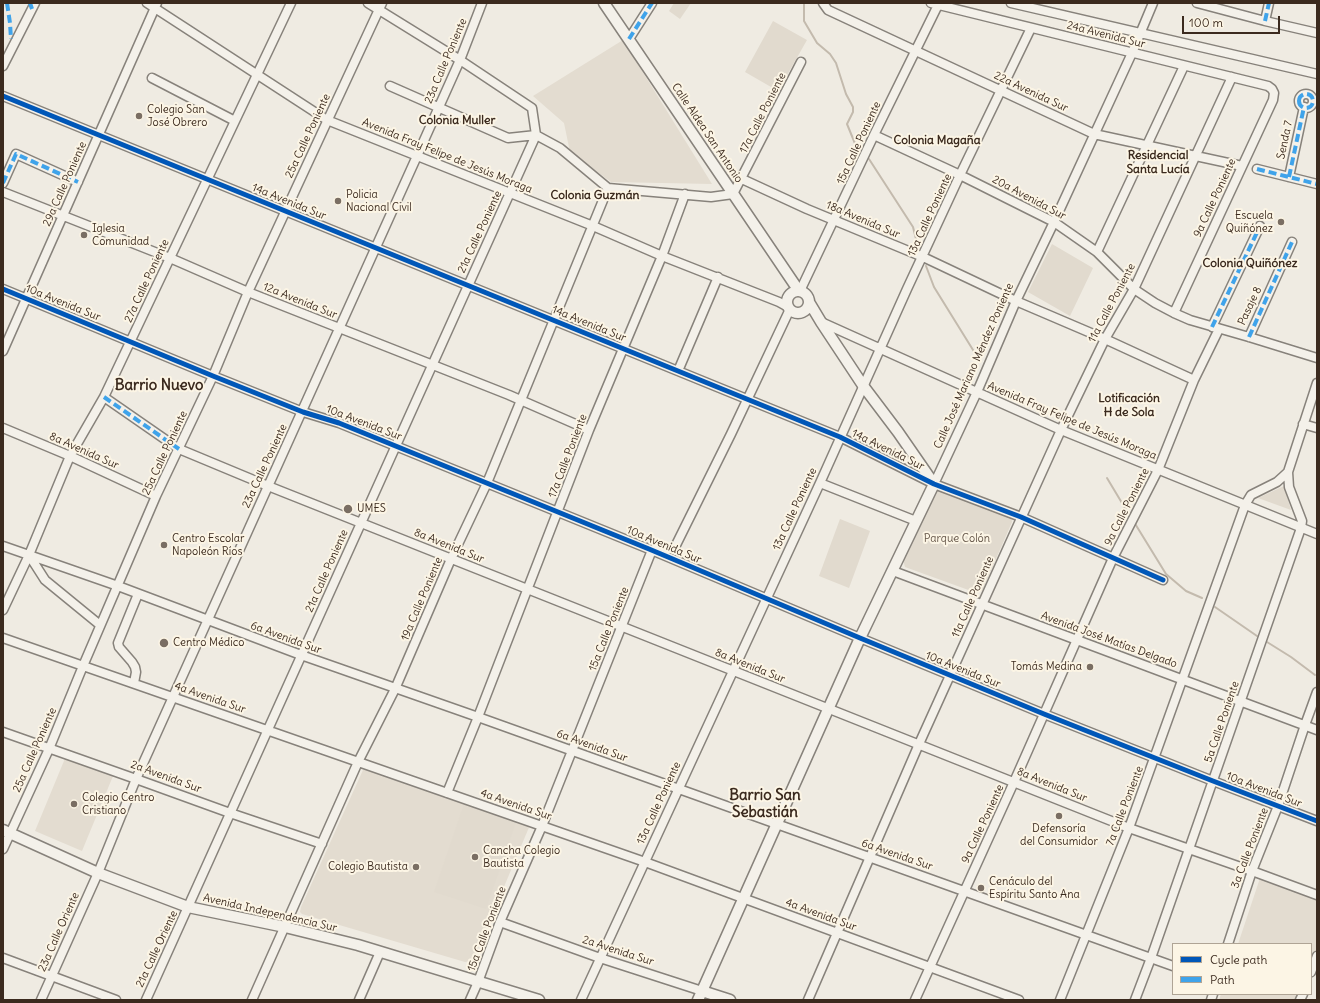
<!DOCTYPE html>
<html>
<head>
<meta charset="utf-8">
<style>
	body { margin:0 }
	#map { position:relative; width:1320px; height:1003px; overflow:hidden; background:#efebe2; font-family:Delius,sans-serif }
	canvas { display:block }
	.frame { position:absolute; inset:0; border:4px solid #3b2a1e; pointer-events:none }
	.legend { position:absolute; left:1172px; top:943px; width:140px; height:52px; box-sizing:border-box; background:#fcf5e5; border:1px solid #afa495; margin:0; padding:5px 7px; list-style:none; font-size:12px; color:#3b2a1e }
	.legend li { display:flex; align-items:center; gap:8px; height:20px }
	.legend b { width:20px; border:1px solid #afa495 }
	.scale { position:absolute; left:1182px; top:16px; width:98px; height:18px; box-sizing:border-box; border:2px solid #3b2a1e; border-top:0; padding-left:5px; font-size:12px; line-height:14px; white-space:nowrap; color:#3b2a1e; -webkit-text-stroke:3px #fcf5e5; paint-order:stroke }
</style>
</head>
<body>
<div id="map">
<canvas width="1320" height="1003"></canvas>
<div class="frame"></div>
<ul class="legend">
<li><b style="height:5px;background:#0057b8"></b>Cycle path</li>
<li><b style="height:5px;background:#3fa3ea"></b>Path</li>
</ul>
<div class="scale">100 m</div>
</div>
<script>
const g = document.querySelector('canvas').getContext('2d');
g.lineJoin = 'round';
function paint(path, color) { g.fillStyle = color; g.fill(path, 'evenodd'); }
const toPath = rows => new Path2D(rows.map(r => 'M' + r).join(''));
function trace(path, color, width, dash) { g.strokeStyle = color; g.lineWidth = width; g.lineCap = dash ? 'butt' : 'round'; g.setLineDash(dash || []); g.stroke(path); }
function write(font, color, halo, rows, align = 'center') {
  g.font = font + ' Delius,sans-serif'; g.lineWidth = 4; g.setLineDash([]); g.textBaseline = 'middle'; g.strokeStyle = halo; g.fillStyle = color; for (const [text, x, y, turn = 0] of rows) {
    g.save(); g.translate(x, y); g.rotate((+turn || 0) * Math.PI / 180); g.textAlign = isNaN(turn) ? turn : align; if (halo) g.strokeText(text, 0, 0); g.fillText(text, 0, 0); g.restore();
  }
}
paint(toPath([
	[623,40,712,184,611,182,570,152,564,123,533,96],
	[66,756,113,776,82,851,35,831],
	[366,767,530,825,474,958,471,961,465,962,302,914,300,912,301,907,363,770],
	[1260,878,1317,900,1317,953,1311,969,1311,944,1238,944],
	[1221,994,1301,994,1299,1000,1219,1000]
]), '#e3dcd0');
paint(toPath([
	[674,3,691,3,680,19,669,11],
	[773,21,807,40,778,91,745,72],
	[1052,244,1093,268,1070,316,1028,292],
	[1284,486,1291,510,1258,498],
	[933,488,1011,516,1012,522,982,591,974,592,905,567,902,557],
	[840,519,870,531,849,588,819,576],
	[464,804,516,822,486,909,434,892]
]), '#e1dace');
trace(toPath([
	[804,3,804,21,817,43,830,54,836,63,846,94,853,107,853,112,847,124,856,146],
	[869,159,913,227,917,243],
	[926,266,934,287,978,358],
	[1107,478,1131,518],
	[1134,522,1166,574,1186,591,1202,598],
	[1215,607,1257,636],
	[1267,642,1291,657,1315,675]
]), '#c3baad', 2);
const minor = toPath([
	[147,3,327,120,593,226,662,256,779,302,788,307],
	[368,3,460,60,532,108,536,135],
	[823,3,828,10,1094,134,1242,166],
	[931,3,1268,86,1272,89,1274,93,1273,100,1174,313],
	[1011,3,1317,74],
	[1197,3,1265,21,1317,33],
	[1265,21,1269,3],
	[629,39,652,3],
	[3,66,35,3],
	[152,78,235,121],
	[390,86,508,138,536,135],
	'1299 101a7 7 0 1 1 14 0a7 7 0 1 1-14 0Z',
	[3,96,840,437,934,484,1021,517,1163,580],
	[536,135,560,148,608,188,711,197,733,194,801,62],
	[874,135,960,175,1054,222,1097,252,1134,289,1155,303,1174,313,1190,320,1249,337,1317,358],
	[1257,169,1317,184],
	[1289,177,1304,107],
	[742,179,807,209,923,257,1016,301,1105,339,1194,380],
	[3,183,16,154,78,182],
	[3,192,170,258,248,292,509,395,589,430],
	[1097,252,1184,66],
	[3,289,213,376,303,412,339,423,649,549,860,638,1044,714,1213,781,1317,821],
	[800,291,874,135,938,5],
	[821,322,1061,430,1317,534],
	[1212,327,1260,226],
	[1249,337,1292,242],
	[3,351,157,3],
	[678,371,718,277],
	[104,397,179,449,268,486,1129,828,1252,871,1317,895],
	[1303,424,1317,428],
	[3,428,70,456,156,496],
	[820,483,916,521],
	[934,484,977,392,1016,301,1054,222,1132,53,1153,3],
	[3,546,118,586,301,655,478,717,1173,966],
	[29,555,45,580,100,625],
	[893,571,1317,730],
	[3,610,29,555,70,456,104,397,291,3],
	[3,638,645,862,1019,1000],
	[134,683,136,672,135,667,132,662,119,647,118,643,138,594],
	[3,732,136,779,230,813,322,844],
	[447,793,478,717,589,430,662,256,685,194],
	[3,849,49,749,83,666,156,496,213,376,248,292,382,3],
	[500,922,600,958,702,991],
	[1228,944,1252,871,1278,806,1305,725,1317,692],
	[3,958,116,1000],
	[1311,972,1317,956],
	[41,1000,98,873,136,779,417,156,460,60,482,3],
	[146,1000,536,135],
	[252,1000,358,762,395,689,451,559,487,483,608,188],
	[359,1000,380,952],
	[470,1000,478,982,500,922,542,826,652,550,656,548,670,549,675,547,731,434,790,309],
	[581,1000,820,483,907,289,960,175,1031,28],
	[808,1000,919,744,1061,430,1105,339,1134,289,1232,77],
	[915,1000,1014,782,1113,558,1158,470,1194,380,1219,329],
	[1060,1000,1129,828,1245,505,1251,495,1277,482,1288,472],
	[1135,1000,1151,958,1301,528,1302,521,1289,487,1288,472,1317,383],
	[1211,1000,1213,994],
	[1300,1000,1303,994]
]);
const major = toPath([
	[604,3,799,291],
	'787 302a11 11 0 1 1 22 0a11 11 0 1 1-22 0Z',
	[3,830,98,873,188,907,285,927,358,945,539,1000],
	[702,991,730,1000],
	[698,1000,860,638,934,484,898,432,864,387,821,322,809,302]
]);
trace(minor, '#87827b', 11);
trace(major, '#87827b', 13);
trace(minor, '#f4f1ea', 8);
trace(major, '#f4f1ea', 10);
trace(toPath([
	[7,3,10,23,11,39],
	[30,3,32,9],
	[1265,21,1269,3],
	[629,39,652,3],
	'1299 101a7 7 0 1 1 14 0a7 7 0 1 1-14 0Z',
	[1257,169,1317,184],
	[1289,177,1304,107],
	[3,183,16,154,78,182],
	[1212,327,1260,226],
	[1249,337,1292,242],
	[104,397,179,449]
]), '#3fa3ea', 4, [8, 4]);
trace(toPath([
	[3,96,840,437,934,484,1021,517,1163,580],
	[3,289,213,376,303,412,339,423,649,549,860,638,1044,714,1213,781,1317,821]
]), '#0057b8', 5);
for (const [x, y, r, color] of [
	[139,116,4,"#7a6e63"],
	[338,201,4,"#7a6e63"],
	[1281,222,4,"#7a6e63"],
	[84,235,4,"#7a6e63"],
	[348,509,5,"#7a6e63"],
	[164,545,4,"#7a6e63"],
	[164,643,5,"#7a6e63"],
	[1090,667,4,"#7a6e63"],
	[74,804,4,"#7a6e63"],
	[1059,816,4,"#7a6e63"],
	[475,857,4,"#7a6e63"],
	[416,867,4,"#7a6e63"],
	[981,888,4,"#7a6e63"]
]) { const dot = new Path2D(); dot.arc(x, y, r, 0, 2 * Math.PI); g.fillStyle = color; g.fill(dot); trace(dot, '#fcf5e5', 1.5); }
write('11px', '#3b2a1e', '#fcf5e5', [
	["24a Avenida Sur",1106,35,14],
	["23a Calle Poniente",446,61,-67],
	["22a Avenida Sur",1031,92,25],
	["17a Calle Poniente",763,113,-63],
	["Calle Aldea San Antonio",707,133,56],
	["25a Calle Poniente",308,136,-65],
	["Senda 7",1285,140,-78],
	["15a Calle Poniente",859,143,-65],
	["Avenida Fray Felipe de Jesús Moraga",447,156,22],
	["29a Calle Poniente",65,184,-66],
	["20a Avenida Sur",1029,198,28],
	["9a Calle Poniente",1215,198,-65],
	["14a Avenida Sur",289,202,22],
	["13a Calle Poniente",930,215,-65],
	["18a Avenida Sur",863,220,23],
	["21a Calle Poniente",480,232,-65],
	["27a Calle Poniente",147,281,-65],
	["12a Avenida Sur",300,301,22],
	["10a Avenida Sur",63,303,22],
	["11a Calle Poniente",1112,303,-62],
	["Pasaje 8",1250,306,-65],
	["14a Avenida Sur",589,324,22],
	["Calle José Mariano Méndez Poniente",974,366,-66],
	["Avenida Fray Felipe de Jesús Moraga",1072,421,23],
	["10a Avenida Sur",364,423,21],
	["14a Avenida Sur",888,450,26],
	["8a Avenida Sur",84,451,24],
	["25a Calle Poniente",165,453,-65],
	["17a Calle Poniente",568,456,-69],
	["23a Calle Poniente",265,466,-65],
	["9a Calle Poniente",1127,507,-63],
	["13a Calle Poniente",795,509,-65],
	["10a Avenida Sur",664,545,23],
	["8a Avenida Sur",449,546,22],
	["21a Calle Poniente",327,571,-66],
	["11a Calle Poniente",973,597,-66],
	["19a Calle Poniente",422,599,-67],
	["15a Calle Poniente",609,629,-68],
	["6a Avenida Sur",286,638,20],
	["Avenida José Matías Delgado",1109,640,20],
	["8a Avenida Sur",750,666,22],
	["10a Avenida Sur",963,670,22],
	["4a Avenida Sur",210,698,19],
	["5a Calle Poniente",1222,722,-71],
	["6a Avenida Sur",592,746,20],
	["25a Calle Poniente",35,750,-66],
	["2a Avenida Sur",166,777,20],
	["8a Avenida Sur",1052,785,22],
	["10a Avenida Sur",1264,790,21],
	["13a Calle Poniente",659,803,-65],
	["4a Avenida Sur",516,805,19],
	["7a Calle Poniente",1125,806,-69],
	["9a Calle Poniente",983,824,-65],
	["3a Calle Poniente",1250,848,-69],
	["6a Avenida Sur",897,855,19],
	["Avenida Independencia Sur",270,913,13],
	["4a Avenida Sur",821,915,20],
	["15a Calle Poniente",487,929,-69],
	["23a Calle Oriente",59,932,-66],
	["21a Calle Oriente",157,949,-65],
	["2a Avenida Sur",618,951,18]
]);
write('11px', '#3b2a1e', '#fcf5e5', [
	["Colegio San",147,110],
	["José Obrero",147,123],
	["Policia",346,195],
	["Nacional Civil",346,208],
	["Escuela",1273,216,"right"],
	["Quiñónez",1273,229,"right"],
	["Iglesia",92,229],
	["Comunidad",92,242],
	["UMES",357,509],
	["Centro Escolar",172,539],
	["Napoleón Ríos",172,552],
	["Centro Médico",173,643],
	["Tomás Medina",1082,667,"right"],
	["Colegio Centro",82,798],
	["Cristiano",82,811],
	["Defensoría",1059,829,"center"],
	["del Consumidor",1059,842,"center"],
	["Cancha Colegio",483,851],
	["Bautista",483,864],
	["Colegio Bautista",408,867,"right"],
	["Cenáculo del",989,882],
	["Espíritu Santo Ana",989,895]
], 'left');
write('11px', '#625346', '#fcf5e5', [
	["Parque Colón",957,539]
]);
write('bold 12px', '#3b2a1e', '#fcf5e5', [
	["Colonia Muller",457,121],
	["Colonia Magaña",937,141],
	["Residencial",1158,156],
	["Santa Lucía",1158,170],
	["Colonia Guzmán",595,196],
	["Colonia Quiñónez",1250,264],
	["Lotificación",1129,399],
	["H de Sola",1129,413]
]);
write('bold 15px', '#3b2a1e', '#fcf5e5', [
	["Barrio Nuevo",159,386],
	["Barrio San",765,796],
	["Sebastián",765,813]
]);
</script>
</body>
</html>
